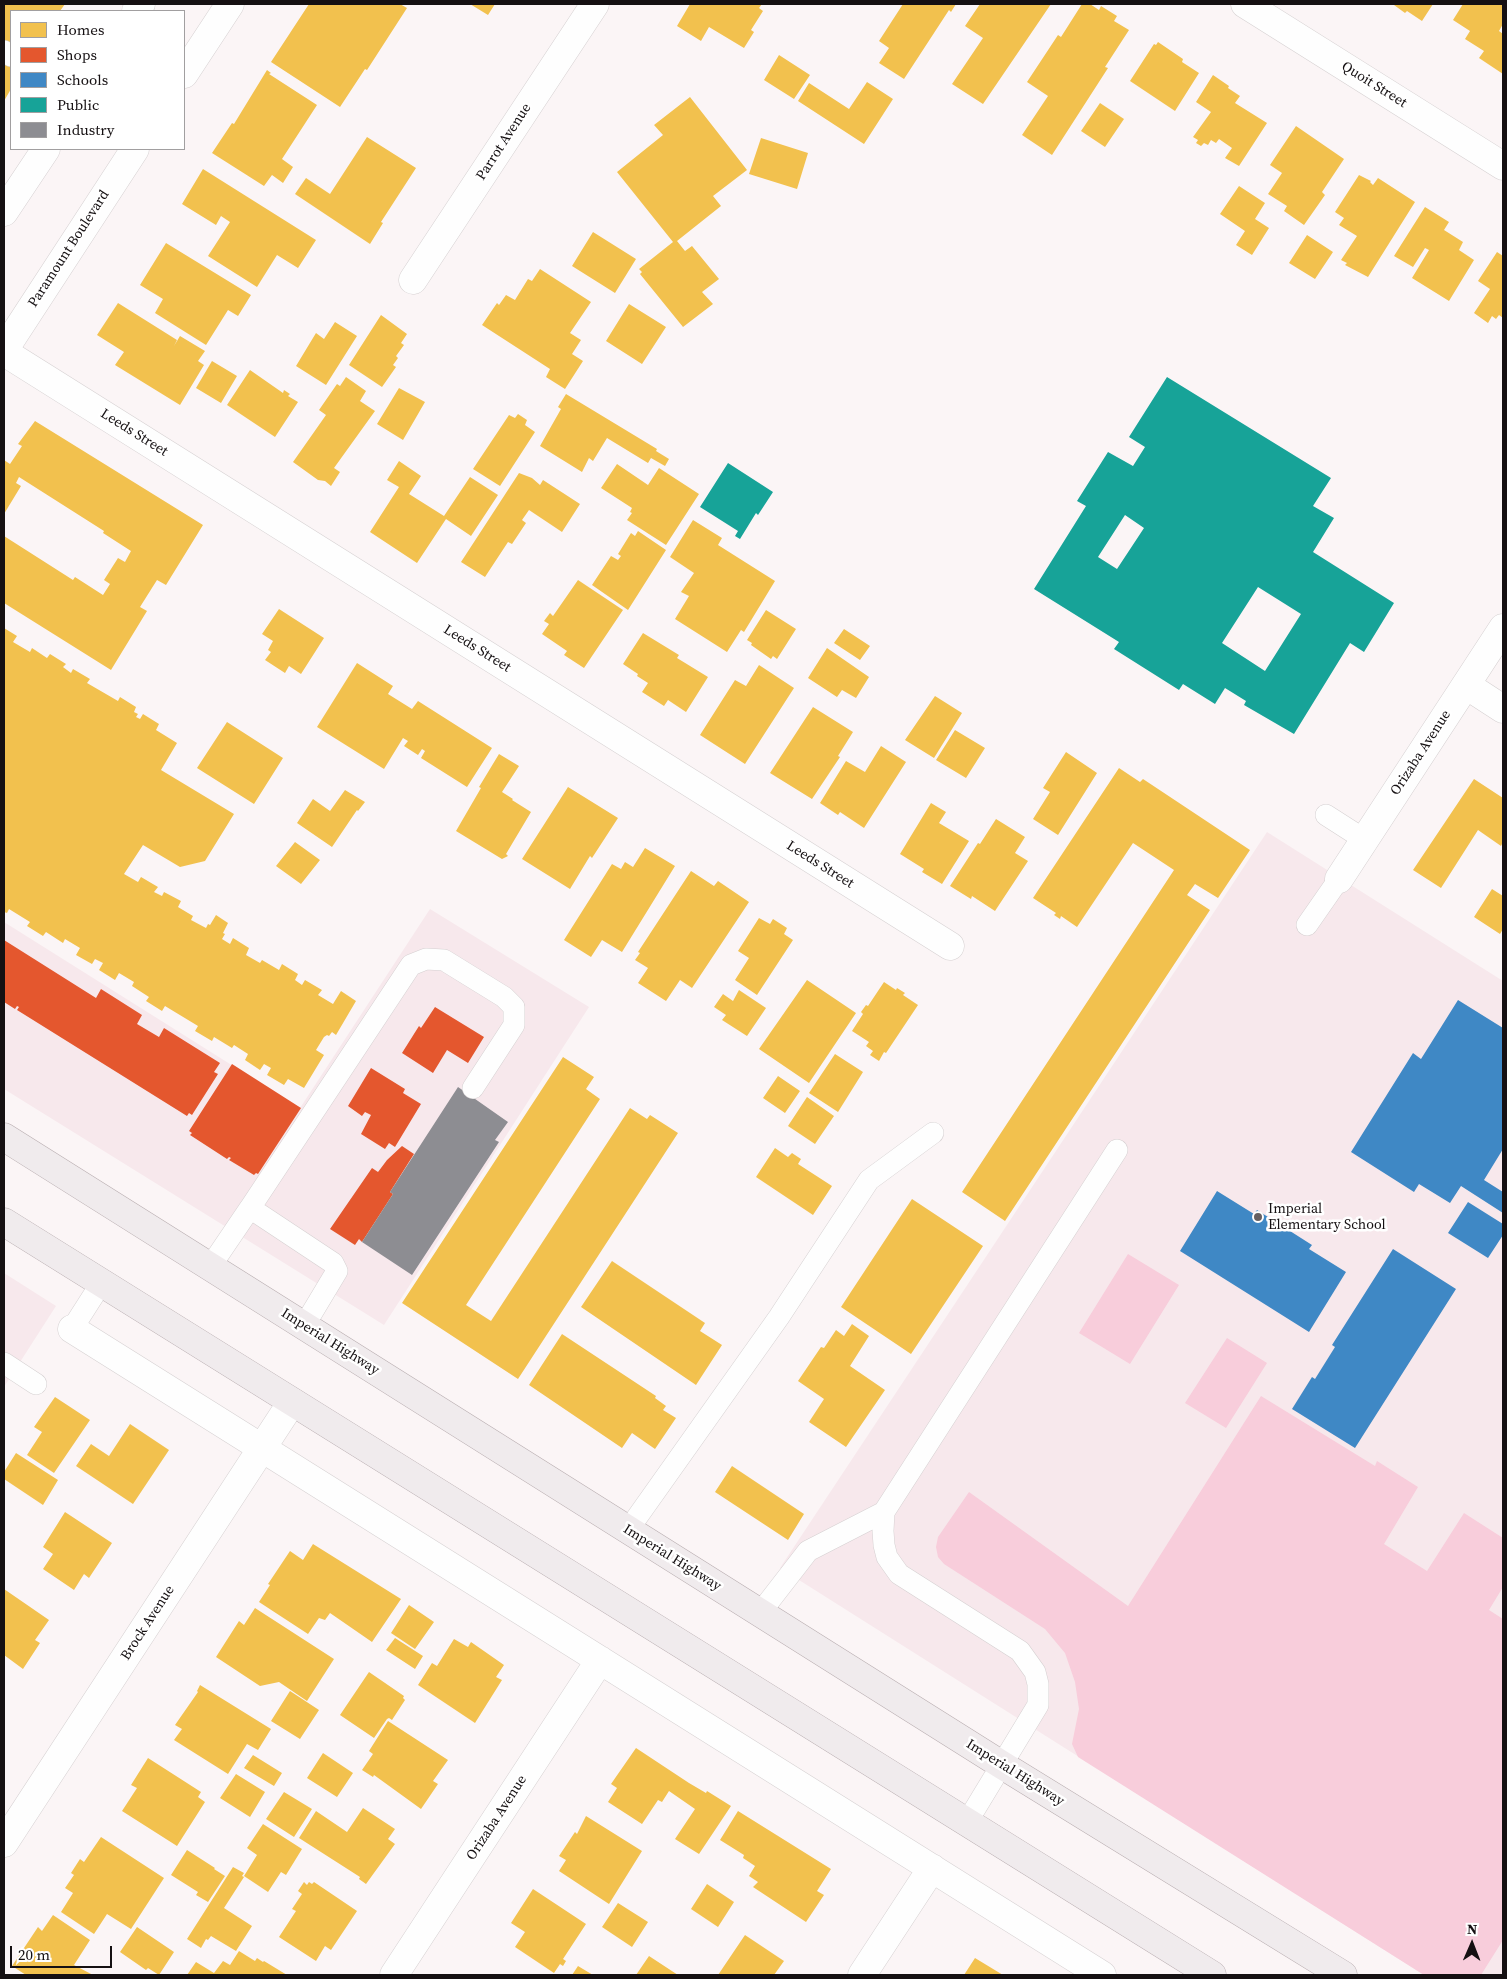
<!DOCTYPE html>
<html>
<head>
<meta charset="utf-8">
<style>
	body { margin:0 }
	#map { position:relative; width:1507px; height:1979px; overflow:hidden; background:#fbf5f6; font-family:"Source Serif 4",serif }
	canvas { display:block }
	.frame { position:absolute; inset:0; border:5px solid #151012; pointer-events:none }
	.legend { position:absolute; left:10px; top:10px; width:175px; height:140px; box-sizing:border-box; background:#fff; border:1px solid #a19fa0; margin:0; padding:6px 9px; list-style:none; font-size:15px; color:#151012 }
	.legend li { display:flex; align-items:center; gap:10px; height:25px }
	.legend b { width:25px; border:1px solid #a19fa0 }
	.north { position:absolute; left:1447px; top:1919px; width:50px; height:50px; -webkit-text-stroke:4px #fff; paint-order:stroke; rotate:1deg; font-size:14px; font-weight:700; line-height:20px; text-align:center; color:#151012 }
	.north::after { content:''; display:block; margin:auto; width:18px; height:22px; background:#151012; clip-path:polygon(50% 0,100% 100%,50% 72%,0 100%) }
	.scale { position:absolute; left:10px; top:1946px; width:102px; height:22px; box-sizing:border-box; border:2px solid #151012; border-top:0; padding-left:6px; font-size:15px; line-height:18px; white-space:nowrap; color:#151012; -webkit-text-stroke:4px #fff; paint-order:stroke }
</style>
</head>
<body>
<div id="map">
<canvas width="1507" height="1979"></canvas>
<div class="frame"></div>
<ul class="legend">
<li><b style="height:14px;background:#f2c14e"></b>Homes</li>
<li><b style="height:14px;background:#e4572e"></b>Shops</li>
<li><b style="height:14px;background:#3f88c5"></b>Schools</li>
<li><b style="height:14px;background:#17a398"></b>Public</li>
<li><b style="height:14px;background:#8d8d92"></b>Industry</li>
</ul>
<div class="north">N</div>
<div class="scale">20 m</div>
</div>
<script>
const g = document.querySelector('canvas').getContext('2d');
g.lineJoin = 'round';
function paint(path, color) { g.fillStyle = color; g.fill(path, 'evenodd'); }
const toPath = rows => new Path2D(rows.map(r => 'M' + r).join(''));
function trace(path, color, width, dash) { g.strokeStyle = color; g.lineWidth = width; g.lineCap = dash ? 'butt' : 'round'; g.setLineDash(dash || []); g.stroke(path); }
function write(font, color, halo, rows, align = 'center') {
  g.font = font + ' "Source Serif 4",serif'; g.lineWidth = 5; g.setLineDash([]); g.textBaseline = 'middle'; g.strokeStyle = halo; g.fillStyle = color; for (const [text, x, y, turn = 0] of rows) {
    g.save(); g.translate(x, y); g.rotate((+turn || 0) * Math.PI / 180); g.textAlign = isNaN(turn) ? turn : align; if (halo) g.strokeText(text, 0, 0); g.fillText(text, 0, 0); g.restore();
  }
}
paint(toPath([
	[1267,832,1503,981,1503,1975,1424,1975,780,1568],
	[430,909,589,1007,384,1325,4,1089,4,922,300,1108],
	[4,1273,56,1306,4,1387]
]), '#f7e8ec');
paint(toPath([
	[1128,1254,1179,1285,1130,1364,1079,1333],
	[1227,1338,1267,1363,1226,1428,1185,1403],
	[1261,1396,1375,1466,1377,1461,1418,1487,1384,1544,1427,1571,1464,1513,1503,1538,1503,1587,1489,1610,1503,1619,1503,1940,1481,1975,1424,1975,1078,1757,1072,1744,1079,1709,1075,1682,1065,1653,1045,1629,944,1564,938,1557,936,1547,938,1537,969,1492,1128,1606]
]), '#f8cddb');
paint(toPath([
	[4,4,65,4,60,11,11,11,11,45,4,40],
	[309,4,400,4,407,8,367,70,365,69,340,107,271,62],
	[470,4,495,4,488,15],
	[690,4,762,4,759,8,763,11,751,30,754,32,744,48,709,27,701,41,677,26],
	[903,4,956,4,951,12,949,10,904,79,879,63,889,48,879,41],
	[980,4,1051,4,983,104,952,84,983,38,965,26],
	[1082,4,1090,4,1099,10,1101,6,1117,16,1114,21,1129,30,1105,67,1108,68,1052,155,1022,135,1048,96,1027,82,1058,35,1061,37],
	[1394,4,1433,4,1422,21,1407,11,1405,13,1394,5],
	[1463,4,1503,4,1503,24,1499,31,1503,34,1503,74,1479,58,1484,51,1465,39,1470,31,1453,20],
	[1158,42,1183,59,1182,62,1199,73,1175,111,1130,81,1154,44,1156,45],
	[779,55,810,75,794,99,764,80],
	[4,59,11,64,11,89,4,101],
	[267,70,271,73,269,74,317,105,282,159,293,167,283,183,272,175,264,186,212,153,232,123,234,124],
	[1213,75,1229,86,1228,88,1240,96,1235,103,1267,123,1239,166,1225,158,1232,148,1219,139,1216,143,1211,140,1208,145,1204,143,1201,146,1196,143,1198,140,1193,137,1211,112,1196,102],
	[867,82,893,99,864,144,798,101,809,83,849,109],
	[690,97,747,170,713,196,721,206,677,241,685,251,692,246,719,279,702,292,713,304,683,327,640,274,642,272,639,269,673,242,617,172,663,135,654,125],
	[1100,103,1124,119,1105,147,1081,131],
	[1296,126,1344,159,1322,192,1325,195,1304,225,1284,211,1287,206,1268,194,1282,173,1270,165],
	[367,137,416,168,381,222,383,223,370,244,295,194,306,178,330,194],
	[761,138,808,153,797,189,749,174],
	[203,169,316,240,298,268,277,255,257,287,208,256,230,222,221,216,216,225,182,204],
	[1359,175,1371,181,1370,182,1373,185,1378,178,1415,202,1368,277,1345,265,1347,263,1341,260,1357,236,1339,225,1344,218,1335,212],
	[1239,186,1265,203,1255,219,1269,228,1252,255,1236,245,1245,231,1220,214],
	[1425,207,1449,222,1444,230,1463,242,1459,250,1474,260,1449,301,1412,278,1429,250,1425,248,1413,267,1394,256],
	[593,232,636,259,615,293,572,266],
	[1307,235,1333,252,1315,279,1289,263],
	[166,243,251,295,238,316,228,310,206,345,155,313,163,299,140,285],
	[1497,252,1503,256,1503,318,1499,315,1496,319,1492,316,1488,323,1474,313,1490,289,1478,281],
	[540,269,591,302,570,333,581,340,572,354,583,361,565,389,546,377,550,369,482,325,497,303,499,305,506,295,515,300,528,279,532,281],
	[118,303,177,340,174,346,180,336,205,351,198,361,204,365,180,405,115,365,124,352,97,335],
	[629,304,666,327,642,364,606,341],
	[381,315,407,334,401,343,404,345,396,356,398,358,393,365,396,367,382,387,349,365],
	[335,322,357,336,326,385,296,366,316,333,324,339],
	[212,361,237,376,221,403,196,388],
	[250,370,283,393,284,390,290,394,288,396,298,402,275,437,227,405],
	[346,377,366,391,360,401,375,411,334,468,340,472,331,486,325,481,318,480,293,462,326,415,319,410,337,384,340,386],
	[399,388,425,402,403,440,377,424],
	[566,394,657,449,656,451,669,459,665,466,651,458,648,463,607,438,593,461,589,458,582,472,540,446,561,409,558,407],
	[518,414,527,420,525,425,535,432,500,486,473,469,509,415,515,418],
	[35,421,203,525,166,585,157,580,140,607,147,611,111,670,4,603,4,536,73,580,75,577,103,595,110,584,104,580,118,558,125,562,131,551,103,533,104,531,19,477,16,483,21,486,4,514,4,460,10,464,22,446,18,444],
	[399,461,421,476,409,494,444,516,470,477,498,495,471,536,446,519,417,563,370,532,399,487,387,480],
	[617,464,648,485,659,468,699,494,666,545,627,520,632,513,630,512,632,508,601,488],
	[519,473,532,478,540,485,543,480,580,504,562,532,529,510,522,520,526,523,512,544,508,542,485,577,461,562],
	[693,520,722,538,718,545,775,581,744,632,741,630,727,652,675,619,689,596,681,592,694,573,670,557],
	[638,531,666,550,628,610,592,585,611,556,618,560,621,556,618,554,631,533,635,536],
	[578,580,623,610,584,668,564,655,567,651,542,634,549,624,544,621,550,613,553,616],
	[279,609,324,638,301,674,289,666,285,673,265,660,271,652,268,650,273,641,262,634],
	[766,610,796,629,777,659,773,656,771,659,751,645,752,643,747,640],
	[4,628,17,636,13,642,30,652,32,648,47,658,50,654,66,664,63,667,71,673,73,669,90,679,87,683,118,701,120,697,136,707,134,712,138,714,136,717,140,719,143,714,159,724,156,730,177,743,161,770,234,814,205,861,180,867,143,845,124,874,138,882,141,877,158,887,154,892,162,896,164,892,181,901,178,907,193,916,191,920,206,928,208,924,210,925,216,915,228,923,223,933,225,934,222,939,230,944,233,938,249,948,246,955,260,963,262,960,279,970,282,964,298,974,295,980,302,985,305,980,322,990,318,995,333,1004,341,991,356,1001,336,1035,332,1032,329,1036,327,1035,324,1037,316,1050,324,1055,304,1088,288,1079,284,1085,267,1075,271,1068,264,1064,260,1070,245,1060,248,1054,234,1045,232,1048,214,1037,212,1041,195,1031,198,1026,165,1006,162,1011,146,1001,149,997,132,986,134,982,119,973,115,980,99,970,103,963,95,959,92,964,76,955,80,948,65,939,63,943,46,932,43,936,27,926,30,922,9,909,7,913,4,912],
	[844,629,870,646,860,660,834,643],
	[643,633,679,655,677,658,708,677,686,712,668,700,664,706,642,692,648,683,637,676,638,674,623,664],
	[827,648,869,677,856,698,842,690,837,697,808,678],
	[357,663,393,686,388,694,412,709,418,701,492,748,467,787,421,758,425,751,422,749,418,755,404,746,408,741,403,738,384,769,317,727],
	[759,665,794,688,745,764,700,735,735,680,746,686],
	[935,696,962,713,934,758,905,740],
	[813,707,853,732,838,756,840,757,812,799,770,773],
	[227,722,283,758,254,804,197,768],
	[955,730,985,748,966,778,936,760],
	[881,746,906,762,864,828,840,812,838,815,820,803,846,761,865,772],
	[1066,752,1097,773,1058,835,1033,819,1050,792,1043,788],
	[499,754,519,766,502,792,513,799,512,800,531,812,506,854,508,856,502,859,456,831,481,788,479,787],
	[1119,768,1140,782,1143,779,1250,850,1218,898,1195,884,1187,895,1210,910,1005,1221,962,1192,1174,870,1133,843,1077,927,1061,916,1060,919,1054,915,1056,913,1033,898],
	[1474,779,1503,798,1503,842,1501,846,1478,830,1441,888,1413,870],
	[568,787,618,818,592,858,590,856,570,889,522,859],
	[345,790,365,802,358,811,357,810,332,847,297,823,313,799,330,811],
	[931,803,946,812,939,823,969,841,942,884,922,872,924,869,900,854],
	[996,819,1025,837,1015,853,1028,861,995,911,972,896,971,899,950,886,978,843,980,844],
	[295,842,320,860,301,884,276,866],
	[645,848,675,866,622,952,602,940,591,957,564,940,612,864,621,869,625,862,633,867],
	[691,871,714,886,718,881,749,902,692,988,680,980,666,1001,638,983,648,968,635,960,640,953,638,952],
	[1492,889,1503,896,1503,929,1500,934,1474,917],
	[759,918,770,924,773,919,787,928,784,934,793,940,757,995,735,980,749,958,738,951],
	[807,980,856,1013,809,1083,759,1049],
	[884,982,896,990,897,988,905,993,903,995,918,1005,886,1053,884,1052,879,1061,870,1055,873,1051,866,1046,869,1042,852,1031,863,1014,861,1012,866,1005,868,1006],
	[739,990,766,1008,747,1036,722,1020,726,1015,714,1007,723,994,733,1001],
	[835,1054,863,1072,838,1112,809,1093],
	[563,1057,594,1077,586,1089,600,1099,466,1305,491,1321,630,1108,647,1119,650,1115,678,1133,518,1379,402,1303],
	[778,1076,800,1091,785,1113,763,1098],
	[807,1097,834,1116,815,1144,788,1126],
	[775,1148,788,1157,792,1153,801,1159,798,1164,832,1186,813,1215,756,1177],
	[912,1199,983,1246,911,1354,841,1307],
	[612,1261,705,1323,700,1331,722,1345,696,1385,581,1307],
	[852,1324,869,1336,850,1366,885,1390,846,1447,809,1422,824,1399,798,1381,821,1347,824,1348,836,1330,844,1336],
	[562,1334,656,1396,655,1398,666,1406,663,1410,676,1418,655,1449,632,1433,622,1448,529,1385],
	[55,1397,90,1420,54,1473,27,1455,42,1432,34,1427],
	[130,1424,169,1450,133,1504,76,1466,91,1444,109,1456],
	[16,1453,58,1480,43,1505,4,1479,4,1472],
	[732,1466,804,1514,788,1540,715,1492],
	[65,1512,112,1543,89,1578,84,1574,74,1590,43,1569,53,1554,43,1547],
	[313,1544,401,1599,372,1642,330,1613,325,1620,319,1618,308,1634,259,1602,270,1585,268,1584,290,1551,303,1560],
	[4,1589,49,1620,35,1640,40,1643,23,1669,4,1655],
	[409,1605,434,1622,415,1649,391,1633],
	[255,1608,334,1659,307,1701,279,1682,260,1686,216,1657,239,1621,244,1625],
	[395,1638,423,1656,415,1669,386,1650],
	[454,1639,468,1647,471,1642,504,1665,496,1677,502,1680,475,1723,418,1685,432,1663,437,1666],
	[369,1672,404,1696,403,1698,405,1700,392,1720,389,1718,387,1719,374,1738,340,1715],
	[200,1685,271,1729,258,1750,247,1744,228,1774,174,1740,182,1729,175,1725,198,1692,197,1691],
	[290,1691,319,1710,300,1739,271,1721],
	[388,1721,448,1760,433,1781,438,1784,421,1809,374,1775,373,1777,362,1770,373,1754,369,1751],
	[636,1748,689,1783,706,1793,707,1791,731,1806,699,1854,675,1839,695,1809,669,1791,662,1802,658,1800,642,1824,608,1802,617,1788,611,1784],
	[323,1753,353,1773,337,1797,307,1778],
	[253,1755,282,1773,274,1786,244,1768],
	[148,1758,201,1792,198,1797,205,1802,177,1846,122,1811,137,1788,131,1785],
	[236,1774,265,1792,250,1817,220,1798],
	[284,1792,312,1809,294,1837,266,1819],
	[363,1808,395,1829,388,1839,395,1844,366,1884,359,1879,360,1877,299,1838,316,1811,347,1832],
	[738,1811,831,1869,817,1891,824,1895,806,1922,753,1887,758,1882,749,1876,755,1866,743,1858,744,1855,720,1840],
	[586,1816,642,1851,609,1904,559,1871,566,1860,559,1856,575,1832,577,1834],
	[263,1824,302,1849,286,1875,281,1872,268,1892,244,1876,257,1855,247,1848],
	[101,1837,164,1878,131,1929,107,1914,94,1934,61,1912,73,1893,65,1888,74,1875,71,1873,80,1859,84,1862],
	[187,1850,215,1868,214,1869,225,1876,208,1902,196,1895,198,1892,171,1875],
	[233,1867,244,1873,242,1876,244,1877,224,1908,252,1926,236,1951,211,1936,208,1940,206,1939,201,1948,187,1939],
	[304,1882,307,1885,309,1882,312,1884,314,1882,357,1911,331,1950,325,1946,316,1961,279,1937,296,1911,292,1909,302,1894,298,1891],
	[707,1884,734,1902,718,1927,691,1909],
	[533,1889,586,1924,563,1959,566,1961,563,1966,560,1964,554,1973,515,1947,525,1932,511,1923],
	[618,1903,648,1922,632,1947,602,1927],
	[53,1915,90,1940,74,1965,93,1975,26,1975,12,1966,38,1927,42,1931],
	[137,1927,174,1952,159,1975,148,1968,146,1970,120,1952],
	[745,1935,784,1961,774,1975,718,1975],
	[239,1951,255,1961,257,1958,263,1962,264,1961,287,1975,187,1975,196,1962,214,1973,223,1961,230,1965],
	[649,1956,678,1975,636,1975],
	[975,1958,1003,1975,964,1975],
	[578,1966,593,1975,572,1975]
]), '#f2c14e');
paint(toPath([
	[4,940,96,998,101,989,142,1015,137,1024,159,1037,164,1028,220,1063,214,1072,218,1074,192,1115,189,1113,187,1116,17,1010,19,1007,17,1006,15,1009,4,1002],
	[435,1007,484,1037,468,1063,447,1050,433,1073,402,1053,419,1026,421,1028],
	[232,1064,301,1108,258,1174,256,1173,254,1175,229,1160,231,1158,229,1157,227,1159,190,1135,192,1133,189,1131],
	[371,1068,405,1089,403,1093,421,1104,395,1147,389,1143,385,1149,361,1134,371,1115,365,1112,362,1116,348,1106],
	[402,1146,414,1154,390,1192,393,1194,362,1242,359,1239,355,1245,330,1229,372,1168,378,1172,387,1160]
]), '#e4572e');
paint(toPath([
	[1458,1000,1503,1028,1503,1149,1484,1180,1503,1192,1503,1213,1461,1186,1450,1203,1419,1184,1414,1192,1351,1152,1413,1053,1421,1059],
	[1217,1191,1254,1214,1257,1210,1312,1245,1309,1249,1346,1272,1309,1332,1180,1251],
	[1468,1202,1503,1224,1503,1235,1488,1258,1448,1233],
	[1393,1249,1456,1289,1355,1448,1292,1409,1312,1377,1315,1379,1335,1347,1332,1345]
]), '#3f88c5');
paint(toPath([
	[1167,377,1331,478,1313,506,1334,518,1313,552,1394,603,1364,652,1350,643,1294,734,1244,705,1246,701,1225,688,1215,704,1183,684,1179,690,1114,649,1119,642,1034,589,1086,506,1077,501,1108,452,1133,466,1145,447,1129,437],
	[1125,515,1144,528,1117,569,1098,557],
	[1258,587,1301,614,1265,671,1222,643],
	[728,463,773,492,758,515,756,513,740,539,735,536,738,531,700,507]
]), '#17a398');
paint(toPath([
	[458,1087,508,1122,495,1140,499,1142,412,1275,362,1242,393,1194,390,1192]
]), '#8d8d92');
const lane = toPath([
	[4,51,11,56],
	[1326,815,1365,840],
	[1307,925,1339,879],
	[250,1208,411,965,426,959,444,960,504,997,514,1007,514,1025,473,1088],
	[210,1267,250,1208,333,1263,337,1271,304,1326],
	[72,1329,102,1282],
	[4,1363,36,1384],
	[628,1530,779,1317,869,1180,933,1133],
	[760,1613,808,1551,884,1512],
	[967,1822,1038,1705,1038,1684,1035,1672,1020,1651,899,1574,887,1557,884,1545,883,1531,884,1512,1117,1150]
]);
const street = toPath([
	[1245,4,1503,166],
	[413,280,595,4],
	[4,352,950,946],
	[1466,685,1503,709],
	[1339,879,1503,628],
	[72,1329,1102,1975],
	[4,1843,292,1402],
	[394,1975,600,1660],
	[862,1975,932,1868]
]);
const secondary = toPath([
	[136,11,141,4],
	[184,74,230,4],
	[4,212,46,149],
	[4,350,135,149]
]);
const primary = toPath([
	[4,1137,1002,1765,1343,1975],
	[4,1222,1212,1975]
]);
trace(lane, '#d5d0d1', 22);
trace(street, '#d5d0d1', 29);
trace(secondary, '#d5d0d1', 29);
trace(primary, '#b7acaf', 29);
trace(lane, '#fefefe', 21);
trace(street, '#fefefe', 28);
trace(secondary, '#fefefe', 28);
trace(primary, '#f0ebed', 28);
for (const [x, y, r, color] of [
	[1258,1217,5,"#666062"]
]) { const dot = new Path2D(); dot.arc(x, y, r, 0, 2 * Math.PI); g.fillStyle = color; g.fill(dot); trace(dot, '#fff', 2); }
write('14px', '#151012', '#fff', [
	["Quoit Street",1374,85,32],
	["Parrot Avenue",504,142,-57],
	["Paramount Boulevard",69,249,-57],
	["Leeds Street",134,433,32],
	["Leeds Street",477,649,32],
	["Orizaba Avenue",1421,753,-57],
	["Leeds Street",820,865,32],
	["Imperial Highway",330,1342,32],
	["Imperial Highway",672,1558,32],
	["Brock Avenue",148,1623,-57],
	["Imperial Highway",1015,1773,32],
	["Orizaba Avenue",497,1818,-57]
]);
write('14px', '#151012', '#fff', [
	["Imperial",1268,1209],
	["Elementary School",1268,1225]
], 'left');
</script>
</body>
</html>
